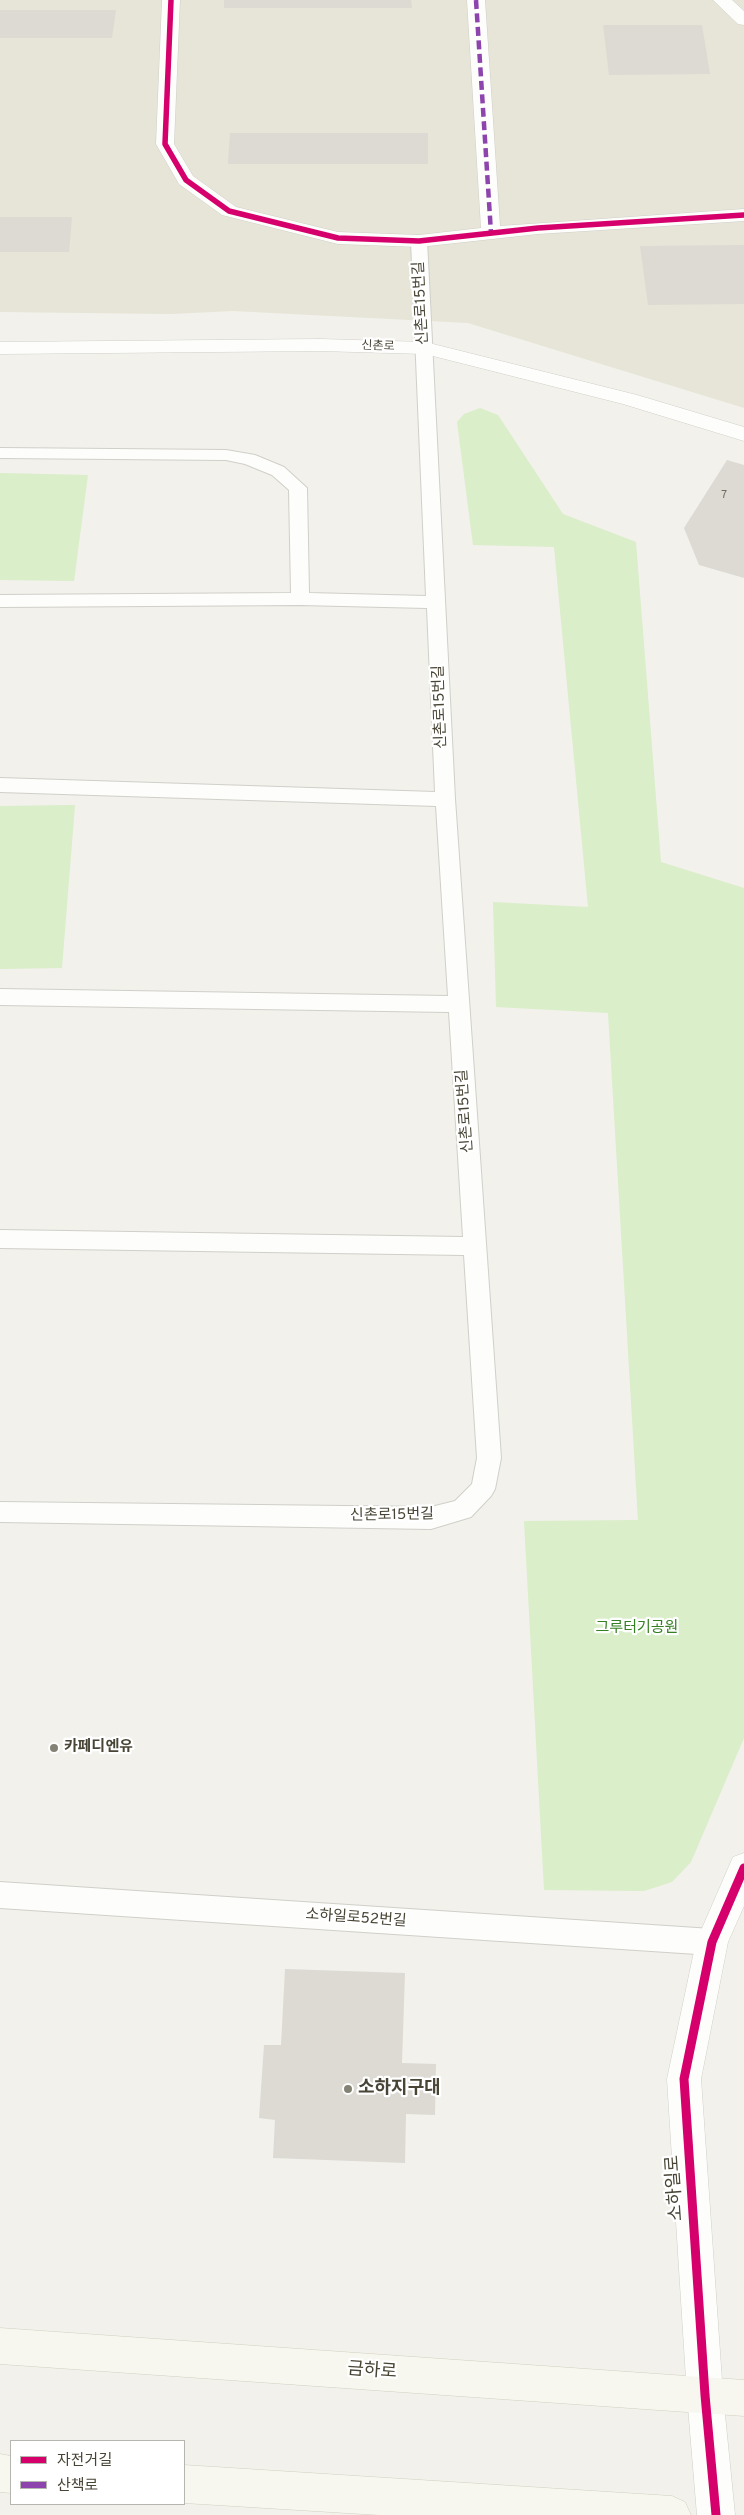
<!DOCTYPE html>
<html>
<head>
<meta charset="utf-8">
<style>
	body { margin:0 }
	#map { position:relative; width:744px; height:2515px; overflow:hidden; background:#f2f1eb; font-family:Overpass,"Noto Sans KR",sans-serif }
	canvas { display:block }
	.legend { position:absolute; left:10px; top:2440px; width:175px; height:65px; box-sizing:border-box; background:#fff; border:1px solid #b6b5af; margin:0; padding:6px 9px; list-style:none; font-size:15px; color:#494536 }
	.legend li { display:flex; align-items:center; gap:10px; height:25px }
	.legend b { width:25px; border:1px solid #b6b5af }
</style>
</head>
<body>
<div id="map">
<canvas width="744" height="2515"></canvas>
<ul class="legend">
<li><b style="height:6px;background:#d6006c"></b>자전거길</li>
<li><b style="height:6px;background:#8e44ad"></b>산책로</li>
</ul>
</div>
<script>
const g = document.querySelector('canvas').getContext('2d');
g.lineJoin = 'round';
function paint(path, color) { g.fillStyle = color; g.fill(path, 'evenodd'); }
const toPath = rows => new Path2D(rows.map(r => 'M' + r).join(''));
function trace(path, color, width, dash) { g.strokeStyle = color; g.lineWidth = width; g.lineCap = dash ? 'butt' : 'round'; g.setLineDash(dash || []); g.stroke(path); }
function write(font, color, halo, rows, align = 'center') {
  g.font = font + ' Overpass,"Noto Sans KR",sans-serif'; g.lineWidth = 4.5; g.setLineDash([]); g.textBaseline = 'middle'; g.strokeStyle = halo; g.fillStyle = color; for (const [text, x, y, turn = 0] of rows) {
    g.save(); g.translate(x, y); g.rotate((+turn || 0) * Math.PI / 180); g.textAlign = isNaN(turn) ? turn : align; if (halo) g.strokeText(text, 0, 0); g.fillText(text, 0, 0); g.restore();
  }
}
paint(toPath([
	[0,0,744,0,744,408,468,323,233,311,171,314,0,312]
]), '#e6e5d8');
paint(toPath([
	[480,408,498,415,563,514,636,542,661,862,744,888,744,1738,691,1862,672,1882,644,1891,544,1890,524,1521,638,1520,608,1013,496,1007,493,902,588,907,554,547,473,545,457,422,464,414],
	[0,473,88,475,74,581,0,580],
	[75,805,62,968,0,969,0,806]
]), '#d9eec9');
paint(toPath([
	[224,0,411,0,412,8,224,8],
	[0,10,116,10,112,38,0,38],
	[603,25,702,25,710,74,609,75],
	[230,133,428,133,428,164,228,164],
	[0,217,72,217,69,252,0,252],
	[744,245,744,304,648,305,640,246],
	[727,460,744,465,744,578,699,565,684,528],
	[285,1969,405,1973,402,2063,436,2064,435,2115,406,2114,405,2163,273,2158,275,2120,259,2118,264,2045,281,2045]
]), '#dcdad3');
const lane = toPath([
	[419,236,427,241,455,799,501,1458,495,1489,491,1496,471,1517,431,1529,0,1522,0,1502,431,1507,455,1501,472,1484,477,1458,464,1255,0,1248,0,1230,463,1237,449,1012,0,1005,0,989,448,996,436,806,0,792,0,778,435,792,427,608,300,605,0,607,0,595,291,593,289,490,272,475,245,464,226,460,0,458,0,448,226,450,255,455,284,467,307,488,309,593,426,596,411,241,419,236],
	[0,1882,712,1929,722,1933,725,1942,722,1951,712,1955,0,1908,0,1882]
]);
const street = toPath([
	[162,0,180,0,174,144,193,176,236,207,338,232,419,235,481,228,467,0,485,0,500,226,744,209,744,221,538,234,419,247,338,244,222,215,179,184,156,144,162,0],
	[713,0,732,0,744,11,744,25,738,24,713,0],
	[320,339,425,342,637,395,744,427,744,441,623,404,425,354,320,351,0,354,0,342,320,339],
	[744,1853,744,1906,728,1942,701,2079,723,2395,735,2515,697,2515,687,2395,667,2079,696,1942,733,1857,744,1853]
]);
const secondary = toPath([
	[0,2328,744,2380,744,2416,0,2364,0,2328],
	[0,2454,11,2456,11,2493,0,2492,0,2454],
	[184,2465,672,2496,685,2502,691,2515,379,2515,184,2503,184,2465]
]);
trace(lane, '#d0cfc8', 2);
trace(street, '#d0cfc8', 1);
trace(secondary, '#d2d0c1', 1);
paint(lane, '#fdfdfc');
paint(street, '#fdfdfc');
paint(secondary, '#f7f6ef');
trace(toPath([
	[476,0,491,233]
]), '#8e44ad', 4.5, [9, 4.5]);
trace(toPath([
	[171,0,165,144,186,180,229,211,338,238,419,241,538,228,744,215]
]), '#d6006c', 5.5);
trace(toPath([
	[716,2515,705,2395,684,2079,712,1942,744,1868]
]), '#d6006c', 9);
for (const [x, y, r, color] of [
	[54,1748,5,"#848175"],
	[348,2089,5,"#848175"]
]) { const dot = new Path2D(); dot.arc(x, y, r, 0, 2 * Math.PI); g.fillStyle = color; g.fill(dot); trace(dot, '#fff', 2); }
write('11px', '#6e6b5e', null, [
	["7",724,496]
]);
write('12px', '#494536', '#fff', [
	["신촌로",378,347,2]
]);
write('15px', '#494536', '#fff', [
	["신촌로15번길",422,303,-93],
	["신촌로15번길",441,707,-92],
	["신촌로15번길",466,1111,-94],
	["신촌로15번길",392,1516,-1],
	["소하일로52번길",356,1919,4]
]);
write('15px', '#368024', '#fff', [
	["그루터기공원",637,1629]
]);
write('bold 15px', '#494536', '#fff', [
	["카페디엔유",64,1748]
], 'left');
write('bold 18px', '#494536', '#fff', [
	["소하지구대",358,2089]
], 'left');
write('18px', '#494536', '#fff', [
	["소하일로",676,2188,-94],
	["금하로",372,2372,4]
]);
</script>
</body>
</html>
